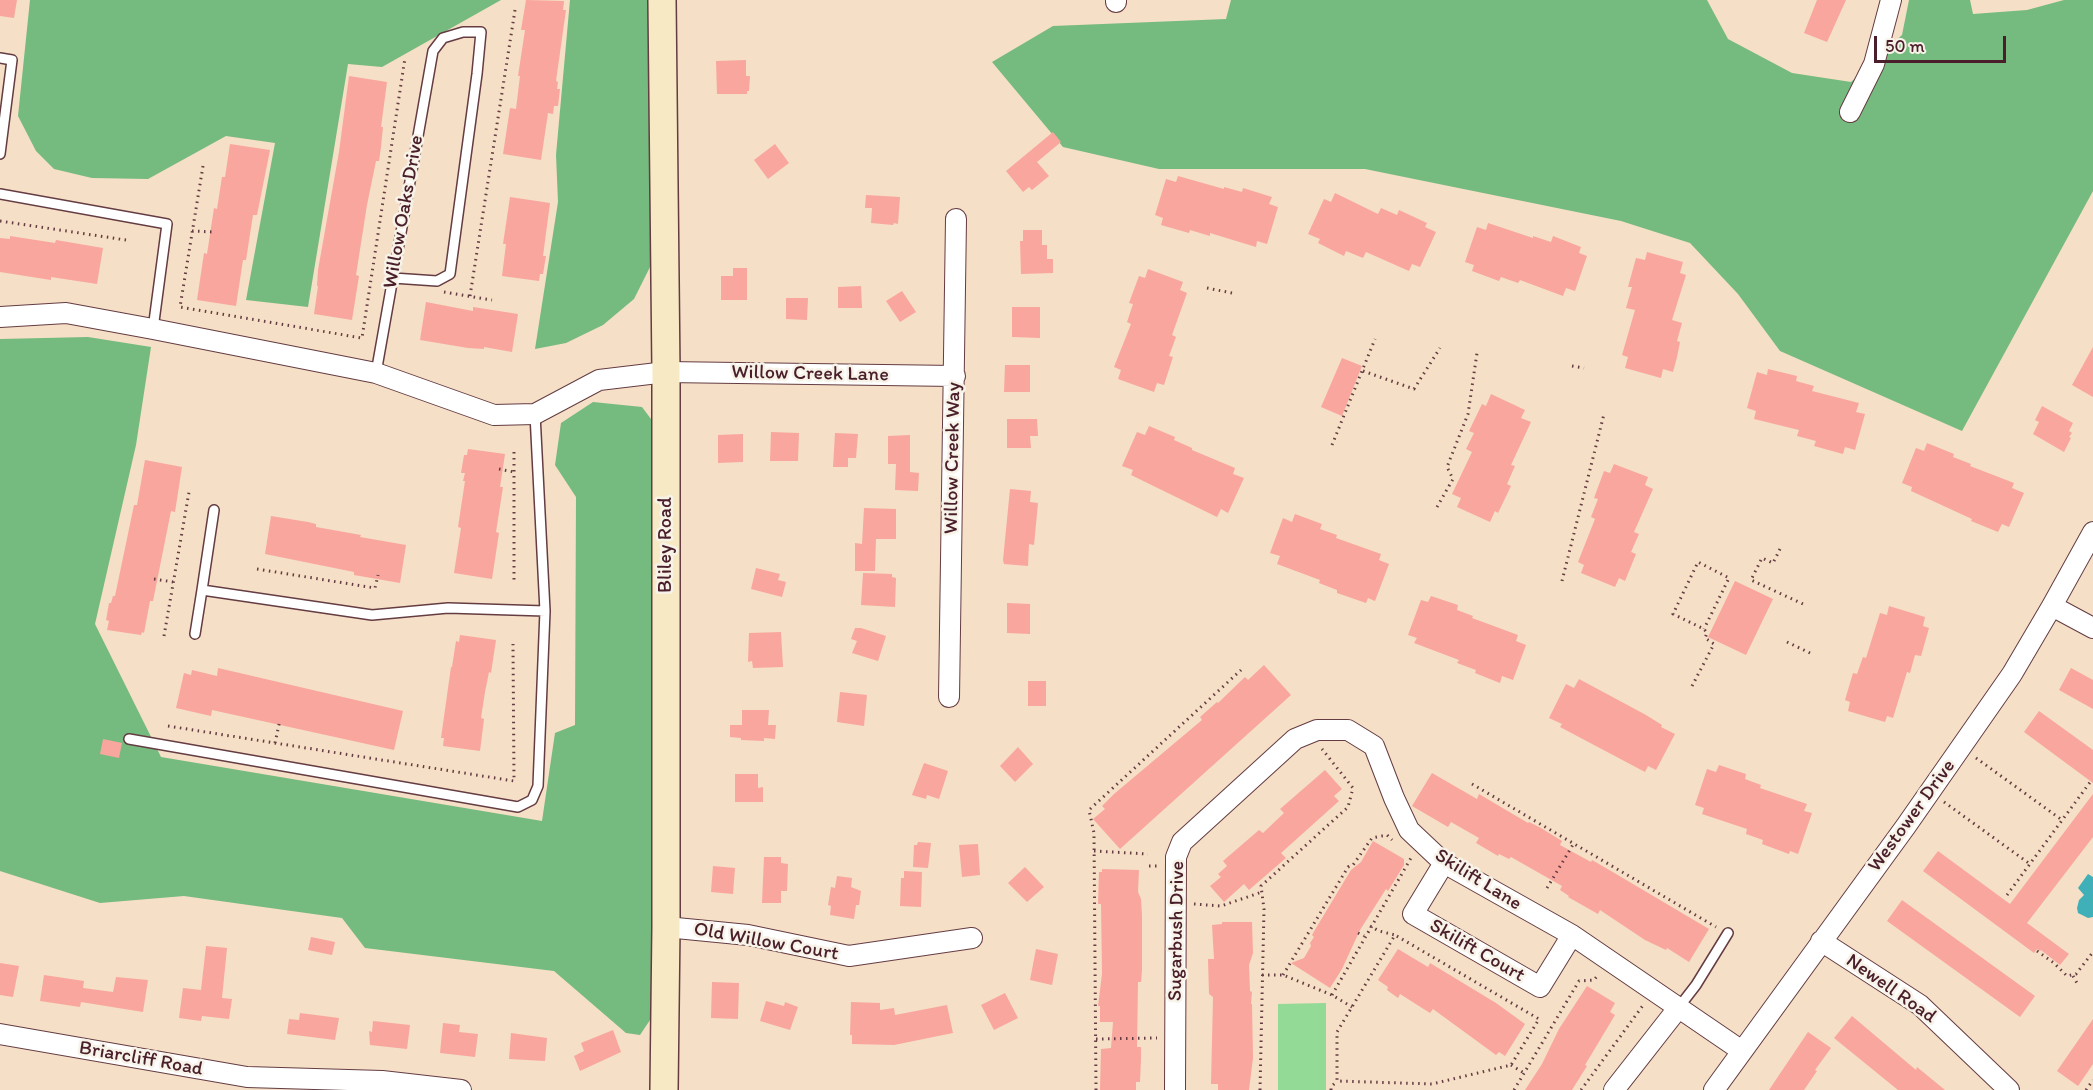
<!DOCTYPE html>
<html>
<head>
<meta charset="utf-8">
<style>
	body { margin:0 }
	#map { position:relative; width:2093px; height:1090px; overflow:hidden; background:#f5dfc6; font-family:Itim,sans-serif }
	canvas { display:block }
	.scale { position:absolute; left:1874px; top:36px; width:132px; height:27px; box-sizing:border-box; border:3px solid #4a1f2b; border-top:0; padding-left:8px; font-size:18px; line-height:21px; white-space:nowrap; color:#4a1f2b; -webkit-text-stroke:4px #f7f3e8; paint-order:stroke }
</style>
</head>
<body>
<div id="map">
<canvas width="2093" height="1090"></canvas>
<div class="scale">50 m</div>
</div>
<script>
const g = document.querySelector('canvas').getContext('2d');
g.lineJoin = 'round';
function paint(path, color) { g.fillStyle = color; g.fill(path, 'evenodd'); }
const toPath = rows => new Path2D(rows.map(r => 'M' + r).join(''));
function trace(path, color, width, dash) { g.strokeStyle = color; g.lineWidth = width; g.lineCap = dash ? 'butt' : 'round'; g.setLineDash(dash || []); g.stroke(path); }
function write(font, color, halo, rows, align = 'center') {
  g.font = font + ' Itim,sans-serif'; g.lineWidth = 5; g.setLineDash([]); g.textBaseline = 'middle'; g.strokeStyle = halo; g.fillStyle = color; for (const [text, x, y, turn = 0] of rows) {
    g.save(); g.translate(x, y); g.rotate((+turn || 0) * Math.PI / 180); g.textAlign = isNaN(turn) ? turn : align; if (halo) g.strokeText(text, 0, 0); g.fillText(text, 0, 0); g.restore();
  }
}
paint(toPath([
	[1326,1003,1326,1090,1278,1090,1278,1004]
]), '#92da95');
paint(toPath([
	[30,0,501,0,382,67,348,64,308,307,246,300,275,143,226,136,148,179,92,178,54,169,36,151,18,116],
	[570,0,652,0,653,261,634,299,603,325,566,343,535,349,558,202,556,155],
	[1231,0,1707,0,1728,39,1792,73,1851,82,1902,35,1909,0,1970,0,1973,14,2027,10,2064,0,2093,0,2093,191,1962,431,1780,351,1738,294,1690,243,1621,221,1365,169,1159,169,1063,147,992,62,1053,26,1226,19],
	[88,337,151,347,136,445,95,624,161,757,542,821,555,733,575,725,576,497,555,465,561,423,593,402,642,407,657,427,654,1014,640,1035,626,1033,554,971,365,948,342,918,184,896,100,903,0,871,0,339]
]), '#75ba7e');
paint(toPath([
	[2088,874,2093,877,2093,917,2088,918,2078,913,2077,908,2079,900,2084,895,2078,888]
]), '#3fb0b7');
paint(toPath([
	[0,0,17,0,14,18,0,16],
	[526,0,564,1,563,10,566,10,556,81,558,82,557,89,560,89,558,106,554,106,553,114,548,113,541,160,503,154,510,108,516,109,520,76,518,76,525,30,521,30],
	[1817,0,1846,0,1827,42,1804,33],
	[746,60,746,76,750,76,749,91,747,91,747,94,717,94,716,61],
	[349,76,387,82,381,127,383,127,381,147,379,161,376,161,367,205,356,275,359,276,352,320,314,314,318,286,317,286,318,270,339,152],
	[1053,132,1061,142,1037,162,1049,176,1032,190,1029,187,1023,192,1006,171],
	[230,144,270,150,257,215,253,215,246,260,243,260,236,306,197,300,204,253,207,254,214,208,217,209,222,177,225,177],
	[775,144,789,163,768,179,754,160],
	[1178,176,1224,189,1224,187,1242,192,1243,188,1272,197,1269,204,1278,207,1267,244,1257,241,1256,247,1210,233,1210,236,1190,230,1189,233,1161,225,1163,218,1155,215,1166,179,1176,182],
	[1335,193,1378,214,1381,208,1397,215,1399,210,1427,223,1425,227,1436,232,1420,267,1412,264,1409,271,1366,252,1363,258,1346,251,1344,256,1318,243,1320,239,1308,234,1324,199,1331,202],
	[866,195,900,197,898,224,894,223,893,225,871,223,872,208,865,208],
	[510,197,550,203,543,256,546,256,543,274,540,274,539,281,502,276,506,244,503,244],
	[1488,223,1533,238,1533,236,1551,242,1553,236,1581,247,1579,253,1587,256,1575,291,1566,288,1563,296,1520,280,1518,283,1501,277,1499,281,1472,271,1474,265,1465,262,1477,227,1486,230],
	[1023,230,1042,230,1042,245,1047,245,1047,259,1053,259,1053,273,1021,274,1020,241,1023,241],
	[10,236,55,243,56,240,103,248,97,284,51,277,51,280,0,272,0,238,10,239],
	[1647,252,1683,262,1680,273,1686,275,1672,320,1682,323,1677,341,1680,342,1677,357,1673,372,1663,369,1661,378,1625,368,1628,357,1622,355,1635,310,1626,308,1632,287,1628,287,1636,258,1645,260],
	[733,268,747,268,747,300,721,300,721,276,733,276],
	[1148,269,1183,282,1180,290,1187,293,1172,335,1176,337,1169,356,1173,357,1164,385,1157,383,1154,392,1118,379,1121,370,1114,367,1131,324,1127,322,1133,304,1129,303,1139,276,1145,278],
	[861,286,862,308,838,308,838,287],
	[902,291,916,312,900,322,886,301],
	[786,298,808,298,807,320,786,319],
	[426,302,473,311,473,307,518,314,512,352,484,347,484,349,468,348,420,340],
	[1012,307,1040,307,1040,338,1012,337],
	[2093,347,2093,397,2072,385],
	[1342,358,1362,366,1342,416,1321,407],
	[1005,365,1030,365,1030,392,1004,392],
	[1768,369,1797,376,1796,381,1814,386,1812,391,1859,403,1856,412,1865,414,1855,450,1845,447,1843,454,1814,446,1816,441,1797,436,1799,430,1754,419,1756,411,1747,408,1757,372,1767,375],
	[1491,394,1525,410,1521,418,1531,422,1511,465,1515,466,1507,484,1511,486,1498,513,1495,511,1490,522,1457,507,1461,498,1452,494,1472,452,1466,449,1474,433,1469,431,1482,404,1486,406],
	[2042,406,2073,423,2069,431,2072,433,2069,437,2071,438,2064,452,2033,434,2039,422,2035,420],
	[1007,419,1037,419,1038,436,1030,436,1031,448,1007,448],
	[1149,426,1175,437,1174,440,1192,448,1192,450,1235,468,1233,474,1244,478,1228,513,1221,509,1217,517,1131,475,1133,470,1122,466,1137,432,1145,435],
	[771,432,799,433,798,461,770,461],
	[835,433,858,434,856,458,848,458,848,467,833,467],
	[743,434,743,462,718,463,718,435],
	[910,435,910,472,919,473,918,491,895,490,896,464,888,464,888,436],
	[1927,443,1954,454,1953,457,1971,464,1970,466,2014,483,2012,488,2024,493,2009,527,2002,524,1998,532,1971,521,1972,519,1911,491,1912,487,1902,483,1916,448,1924,451],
	[468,449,505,454,500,487,503,487,496,532,499,533,492,579,454,573,461,528,458,527,465,481,463,481,465,473,461,473,464,455,467,455],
	[145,460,182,467,175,512,171,511,153,601,150,601,144,633,142,632,141,635,107,630,109,621,106,620,109,603,111,603,113,596,115,596,134,505,137,505],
	[1614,464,1648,477,1645,485,1653,489,1634,532,1639,534,1631,552,1636,554,1625,581,1619,578,1615,587,1581,573,1584,565,1578,562,1595,519,1591,517,1598,499,1594,498,1604,471,1610,473],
	[1010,489,1031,491,1030,502,1038,503,1034,545,1029,544,1028,566,1004,564,1003,560],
	[864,508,896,509,896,539,876,539,875,571,855,571,855,543,862,544],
	[1295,514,1322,524,1320,529,1337,535,1336,538,1381,554,1379,560,1389,564,1375,601,1368,598,1366,603,1337,593,1337,590,1319,583,1320,580,1277,564,1280,556,1270,553,1283,518,1292,522],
	[271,516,308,522,316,524,316,527,361,535,360,537,406,545,400,583,354,575,354,572,265,554],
	[756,568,780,574,778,580,786,582,782,597,751,589],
	[863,573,892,574,892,577,896,578,895,607,861,605],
	[1735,581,1773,599,1746,655,1708,637],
	[1431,596,1458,605,1457,610,1473,616,1472,618,1518,635,1516,641,1526,645,1513,680,1502,676,1500,683,1475,673,1476,670,1457,663,1459,660,1414,643,1417,638,1408,635,1421,600,1428,602],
	[1007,603,1030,604,1030,634,1007,633],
	[1889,606,1925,617,1923,626,1929,628,1921,656,1915,655,1910,673,1907,672,1893,718,1887,716,1885,722,1848,711,1850,702,1845,700,1853,673,1857,674,1863,657,1866,658,1880,613,1887,615],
	[855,628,861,628,886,636,878,661,852,653,857,641,851,639],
	[781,632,783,667,753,668,752,661,748,662,749,633],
	[460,635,496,640,491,673,489,672,485,692,481,718,484,719,480,751,443,746,444,738,441,738,451,667,452,667,456,641,459,642],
	[1264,665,1291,695,1120,849,1093,819,1105,809,1102,806,1114,794,1202,720,1200,717,1217,702,1218,703,1245,677,1248,680],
	[218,668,403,711,394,750,212,710,211,716,176,708,184,673,191,675,192,670,217,676],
	[2071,668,2093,680,2093,709,2059,690],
	[1579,679,1646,715,1662,725,1661,727,1675,734,1656,770,1648,766,1645,772,1560,727,1562,724,1549,718,1566,684,1574,688],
	[1028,681,1046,681,1046,706,1028,706],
	[840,692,867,695,864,726,837,722],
	[742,710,769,710,768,725,776,725,775,739,764,738,764,741,741,740,741,738,730,737,730,725,742,725],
	[2039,711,2093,750,2093,783,2024,732],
	[103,739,122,743,119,758,100,754],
	[1018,747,1033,764,1015,782,1000,766],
	[924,763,948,771,939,799,927,795,926,799,912,795],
	[1719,765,1746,774,1745,779,1761,785,1760,788,1807,804,1804,811,1812,813,1798,854,1790,851,1789,854,1762,844,1763,840,1746,834,1747,829,1702,814,1704,808,1695,805,1707,769,1716,772],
	[1325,770,1342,789,1334,796,1339,801,1281,853,1286,858,1249,890,1244,884,1224,902,1210,886,1221,877,1218,874,1227,866,1223,861,1259,830,1263,833,1284,813,1280,809],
	[1432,773,1477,799,1479,794,1528,823,1529,822,1541,828,1562,841,1560,845,1591,862,1592,860,1611,871,1709,929,1689,962,1667,948,1666,950,1645,940,1600,910,1598,914,1568,897,1569,896,1560,890,1562,886,1511,857,1509,859,1499,854,1498,856,1476,843,1479,838,1451,822,1448,827,1412,806],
	[735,774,758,774,758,788,763,787,763,802,735,802],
	[2093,794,2093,837,2027,923,2069,954,2060,965,2041,950,2040,951,2037,949,2034,953,1923,871,1938,851,2010,904],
	[1373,841,1404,859,1404,865,1388,891,1386,889,1360,930,1342,969,1330,988,1291,963,1304,958,1311,946,1310,943,1314,937,1312,935,1316,928,1351,870,1361,862],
	[918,842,931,843,928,868,913,867,914,845,917,845],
	[978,844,980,875,962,877,959,845],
	[764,857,781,857,781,863,788,864,787,891,781,891,781,903,762,903],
	[713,866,735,868,733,894,711,892],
	[1025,867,1044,887,1027,902,1008,883],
	[1102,869,1139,870,1138,892,1141,899,1142,916,1142,970,1141,982,1138,982,1137,1047,1141,1047,1141,1059,1140,1082,1136,1082,1136,1090,1100,1090,1101,1049,1111,1048,1113,1022,1100,1022,1100,1006,1098,1006,1102,974,1101,904,1098,904,1099,872,1102,872],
	[904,871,922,872,921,907,900,906,901,878,904,878],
	[837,876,852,878,851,887,861,891,859,905,856,905,854,919,830,915,831,906,828,905,831,887,835,888],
	[1902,900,2035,996,2020,1017,1887,921],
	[1222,922,1252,922,1253,953,1249,965,1250,991,1252,992,1251,1004,1252,1004,1253,1058,1249,1090,1218,1090,1218,1084,1211,1084,1213,997,1209,994,1208,959,1214,959,1212,925,1222,924],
	[311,937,335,942,332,955,308,950],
	[206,946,227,948,222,998,232,999,229,1019,202,1016,201,1021,179,1018,183,988,201,990],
	[1036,949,1058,954,1052,985,1030,980],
	[1398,949,1428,967,1430,963,1496,1003,1525,1024,1505,1056,1499,1052,1496,1055,1433,1009,1430,1013,1400,994,1398,998,1387,990,1388,987,1378,980],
	[0,963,19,966,13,997,0,995],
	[44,975,84,981,83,988,113,992,116,977,148,980,143,1012,81,1002,80,1007,40,1001],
	[712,982,739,983,738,1019,711,1018],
	[1587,986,1615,1003,1610,1012,1615,1015,1585,1065,1587,1066,1572,1090,1525,1090,1542,1064,1559,1029],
	[1005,993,1018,1018,994,1030,981,1005],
	[766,1001,784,1006,785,1002,798,1007,790,1030,760,1021],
	[851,1002,880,1003,880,1010,894,1008,895,1015,947,1005,953,1033,894,1045,852,1044,852,1035,850,1035],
	[300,1013,339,1018,335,1040,287,1034,289,1019,299,1020],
	[1852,1016,1916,1070,1917,1067,1945,1090,1898,1090,1834,1038],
	[2093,1019,2093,1064,2078,1086,2057,1071],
	[373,1021,410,1025,407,1049,370,1045,369,1031,372,1032],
	[443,1023,460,1025,459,1032,478,1034,475,1057,440,1053],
	[613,1030,621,1052,580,1071,574,1056,584,1051,581,1043],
	[1808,1032,1831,1048,1815,1070,1817,1071,1804,1090,1769,1090],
	[511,1033,547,1038,545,1061,509,1059]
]), '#f9a69e');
const lane = toPath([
	[0,58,12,60,0,154],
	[0,194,167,224,153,329],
	[376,373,392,283,393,278,433,51,443,38,463,32,481,32,477,74,450,274,437,281,393,278],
	[214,510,202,590,372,615,448,608,545,611],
	[195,634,202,590],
	[129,739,518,807,532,800,538,786,545,611,535,414],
	[1679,1007,1696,985,1728,933]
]);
const street = toPath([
	[1116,0,1116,2],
	[1850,112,1874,64,1891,0],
	[0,317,66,313,153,329,376,373,494,415,535,414,599,380,666,372,955,376],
	[2052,606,2093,628],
	[949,697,956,219],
	[1444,863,1413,914,1540,987,1572,935],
	[666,927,748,935,849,956,972,938],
	[1821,941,1920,1005,2009,1090],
	[0,1034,247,1077,382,1081,461,1090],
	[1175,1090,1176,857,1182,842,1295,739,1317,730,1348,730,1374,746,1394,798,1409,830,1444,863,1572,935,1742,1051],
	[1614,1090,1679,1007],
	[1714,1090,1906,826,2012,674,2052,606,2093,532]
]);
const secondary = toPath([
	[662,0,666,372,666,927,664,1090]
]);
trace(lane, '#643c42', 12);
trace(street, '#643c42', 22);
trace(secondary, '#643c42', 30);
trace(toPath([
	[203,166,180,307,362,338,405,58],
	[0,221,126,240],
	[192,231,213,232],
	[1207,288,1232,293],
	[444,292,492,300],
	[470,296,515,10],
	[1572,366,1584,368],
	[1363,371,1414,389,1440,348],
	[1332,445,1375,339],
	[514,452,514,581],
	[499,469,514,472],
	[1437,507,1453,479,1447,467,1468,414,1477,353],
	[1780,549,1773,563,1762,558,1751,580,1803,604],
	[257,569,375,588,378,575],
	[154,579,173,582],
	[1562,581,1604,414],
	[164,636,189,492],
	[1787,642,1810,653],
	[1692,686,1714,644,1705,638,1707,633,1704,629,1673,614,1698,562,1729,578,1704,629],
	[168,726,514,781,513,644],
	[275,743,280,720],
	[1976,758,2062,820],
	[1472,784,1716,927],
	[1944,802,2030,864],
	[1094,851,1148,854],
	[1149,866,1159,866],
	[1547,888,1574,843],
	[2007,895,2091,781],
	[1194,904,1221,906,1262,892],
	[1370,926,1379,931,1395,935,1337,1032,1337,1081,1432,1084,1511,1065,1539,1019,1395,935],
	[1358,933,1364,936],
	[2037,951,2054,963,2067,976,2076,974,2093,952],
	[1262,975,1283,975,1332,995,1352,1007],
	[1283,975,1348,867,1353,865,1372,838,1387,835,1392,840],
	[2073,976,2078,985],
	[1332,995,1411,858,1409,857],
	[1096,1039,1157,1038],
	[1511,1065,1524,1073],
	[1096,1090,1094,833,1089,810,1241,670],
	[1260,1090,1264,909,1261,886,1348,807,1353,788,1322,749],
	[1331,1090,1331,1087,1337,1081],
	[1514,1090,1579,981,1594,980,1598,975],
	[1581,1090,1644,1004],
	[2086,1090,2093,1080]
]), '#643c42', 3, [1.5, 4.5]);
trace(lane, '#fff', 9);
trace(street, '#fff', 20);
trace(secondary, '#f7e9c3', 27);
write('20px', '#4a1f2b', '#f7f3e8', [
	["Willow Oaks Drive",404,212,-80],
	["Willow Creek Lane",810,374,1],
	["Willow Creek Way",953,458,-89],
	["Bliley Road",666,545,-90],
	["Westower Drive",1912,816,-54],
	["Skilift Lane",1478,880,32],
	["Sugarbush Drive",1177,931,-89],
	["Old Willow Court",766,942,10],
	["Skilift Court",1477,951,30],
	["Newell Road",1891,989,35],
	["Briarcliff Road",141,1059,10]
]);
</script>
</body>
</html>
